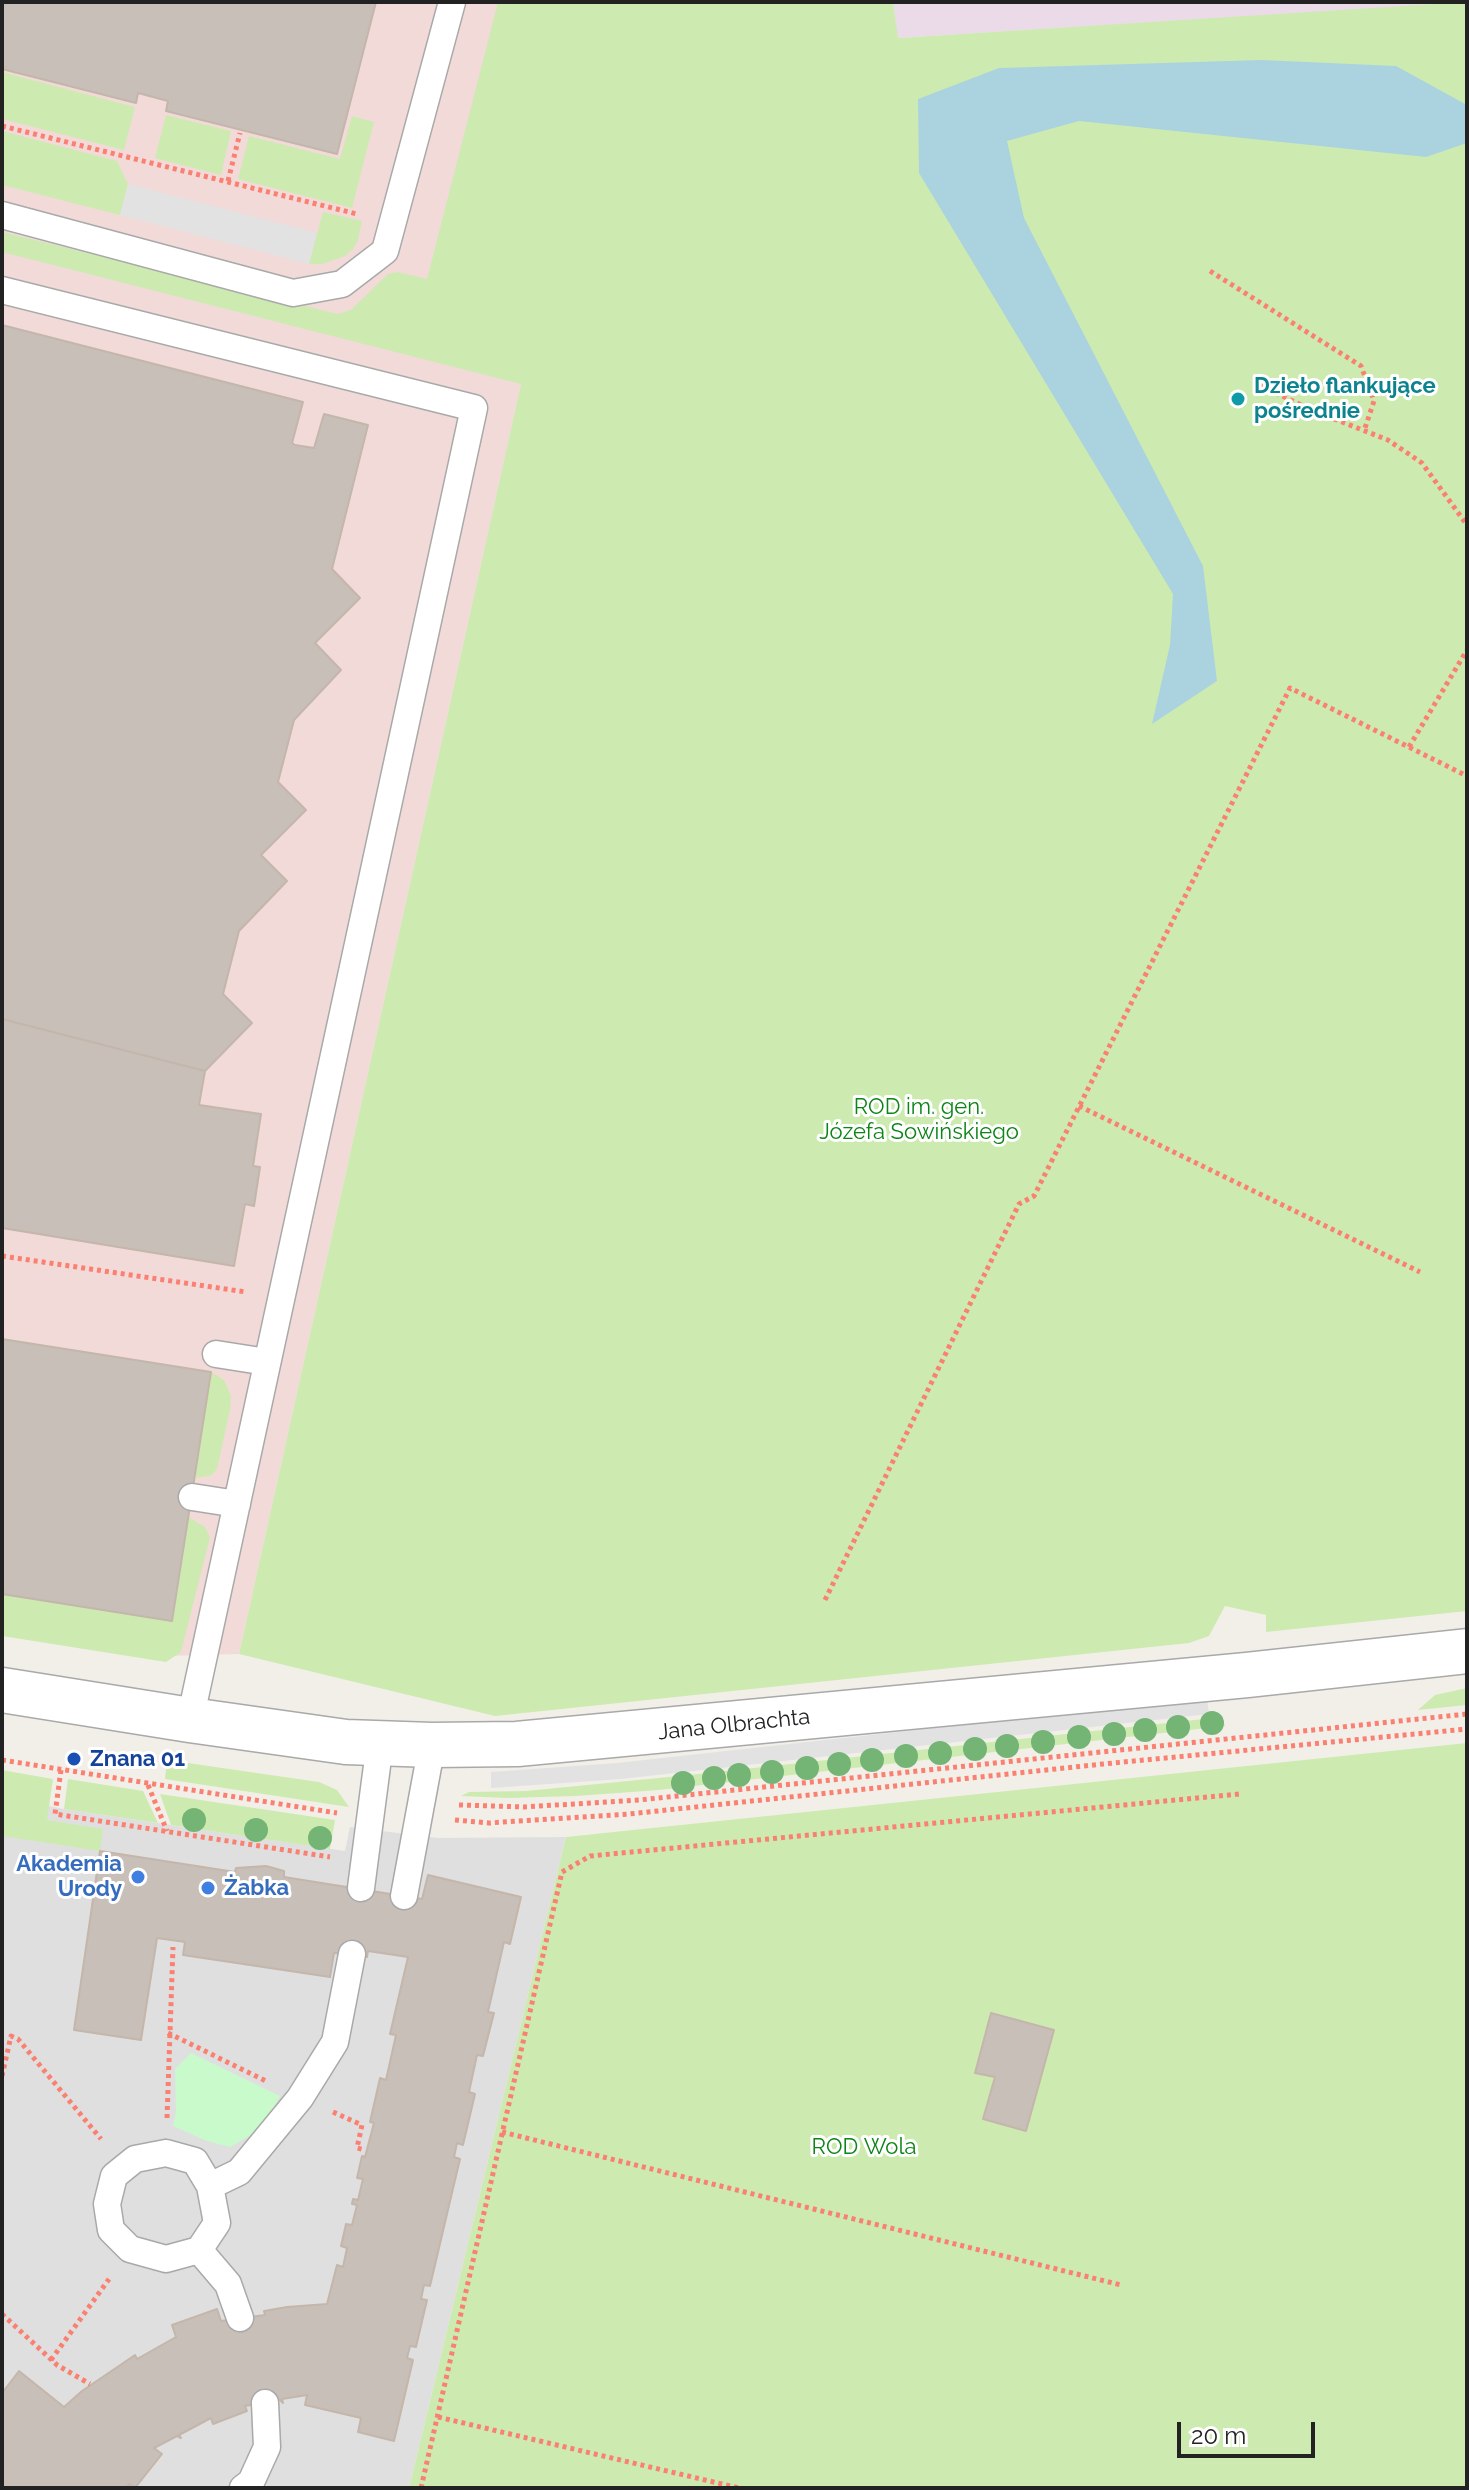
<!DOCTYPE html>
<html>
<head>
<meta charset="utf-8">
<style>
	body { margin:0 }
	#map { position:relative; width:1469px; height:2490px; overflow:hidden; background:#f2efe9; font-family:Raleway,sans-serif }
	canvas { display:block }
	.frame { position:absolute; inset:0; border:4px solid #222; pointer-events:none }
	.scale { position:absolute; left:1177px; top:2422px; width:138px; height:36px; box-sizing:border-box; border:4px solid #222; border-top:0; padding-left:10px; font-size:24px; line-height:28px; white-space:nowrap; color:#222; -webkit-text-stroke:6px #fff; paint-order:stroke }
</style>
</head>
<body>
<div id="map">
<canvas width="1469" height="2490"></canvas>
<div class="frame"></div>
<div class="scale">20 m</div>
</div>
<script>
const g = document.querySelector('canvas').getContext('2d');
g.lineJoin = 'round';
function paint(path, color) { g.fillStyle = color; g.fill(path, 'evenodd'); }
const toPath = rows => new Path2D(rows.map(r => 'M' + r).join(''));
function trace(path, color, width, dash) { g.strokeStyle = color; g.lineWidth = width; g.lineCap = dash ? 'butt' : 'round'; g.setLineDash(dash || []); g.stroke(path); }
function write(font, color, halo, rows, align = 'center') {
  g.font = font + ' Raleway,sans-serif'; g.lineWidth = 6; g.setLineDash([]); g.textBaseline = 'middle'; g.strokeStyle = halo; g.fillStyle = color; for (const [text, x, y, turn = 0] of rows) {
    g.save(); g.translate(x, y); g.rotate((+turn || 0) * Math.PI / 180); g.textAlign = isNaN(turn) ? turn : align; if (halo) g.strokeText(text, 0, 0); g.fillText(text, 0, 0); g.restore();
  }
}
paint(toPath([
	[2,1797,64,1809,345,1851,350,1827,438,1838,566,1837,409,2488,2,2488]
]), '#e0dfdf');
paint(toPath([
	[2,2,606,2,239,1654,167,1656,2,1629]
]), '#f2dad9');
paint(toPath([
	[893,2,1446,2,1444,5,897,38]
]), '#ebdbe8');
paint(toPath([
	[498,2,893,2,898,38,1467,2,1467,1611,1266,1632,1266,1615,1225,1606,1209,1636,1189,1643,495,1716,239,1654,521,384,2,252,2,232,338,314,351,310,388,274,397,272,427,279],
	[2,72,135,107,124,150,2,119],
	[166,115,231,131,221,175,155,158],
	[352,116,374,122,352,208,238,179,249,136,340,159],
	[2,131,117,161,128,184,120,215,2,185],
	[323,212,362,221,358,240,353,249,345,256,322,264,309,264],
	[211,1372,224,1380,231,1396,230,1410,217,1469,210,1476,194,1478],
	[188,1517,205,1527,210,1537,181,1652,166,1662,2,1636,2,1594,171,1621],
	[1467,1688,1467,1705,1418,1710,1435,1695],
	[1222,1717,1225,1726,659,1790,576,1796,507,1798,461,1796,469,1792,526,1791,689,1775],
	[1467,1743,1467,2488,409,2488,566,1837],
	[167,1760,319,1782,337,1790,349,1807,165,1779],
	[2,1770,53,1779,47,1820,103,1829,100,1851,2,1836],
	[68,1779,143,1791,158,1823,64,1809],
	[160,1794,335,1820,330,1849,171,1825]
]), '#cdebb0');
paint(toPath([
	[191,2053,280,2096,270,2114,251,2135,230,2147,207,2141,173,2126,176,2112,175,2069]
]), '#c8facc');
paint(toPath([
	[128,184,317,233,309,264,120,215],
	[1207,1698,1209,1714,621,1779,491,1788,491,1772,617,1763]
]), '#e2e2e2');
paint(toPath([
	[1262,60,1396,66,1467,105,1467,143,1426,157,1079,121,1007,141,1024,218,1203,566,1217,681,1152,724,1170,645,1173,594,919,173,918,99,999,68]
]), '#aad3df');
const building = toPath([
	[2,2,376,2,337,154,166,111,168,101,138,93,136,103,2,69,2,2],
	[2,325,303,402,292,443,295,445,314,448,324,414,368,425,332,569,360,598,315,643,341,670,294,720,278,782,306,810,261,855,287,881,239,931,223,994,252,1023,205,1071,2,1019,2,325],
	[2,1019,205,1071,199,1105,261,1114,253,1166,260,1167,254,1206,245,1204,234,1266,2,1228,2,1019],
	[2,1339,211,1372,172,1621,2,1594,2,1339],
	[100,1851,235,1872,236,1868,266,1866,284,1871,284,1877,422,1899,428,1875,521,1897,510,1944,504,1942,488,2012,494,2013,483,2056,477,2055,469,2092,475,2094,463,2145,457,2143,454,2157,460,2159,430,2286,424,2285,421,2299,427,2300,416,2347,410,2346,407,2358,413,2360,394,2441,358,2432,361,2418,305,2405,307,2395,282,2399,283,2403,280,2400,245,2406,247,2411,213,2424,211,2418,179,2435,181,2438,177,2436,154,2448,162,2454,135,2488,129,2484,127,2488,2,2488,2,2393,19,2371,64,2407,82,2391,135,2355,137,2359,176,2337,172,2325,217,2309,221,2321,265,2315,264,2311,287,2307,327,2304,337,2265,343,2267,347,2248,341,2246,346,2224,352,2225,357,2205,352,2204,353,2199,358,2200,363,2179,357,2178,362,2156,365,2157,374,2123,370,2122,380,2078,386,2080,396,2035,390,2034,408,1957,368,1951,367,1957,334,1953,330,1977,183,1955,185,1942,157,1938,141,2040,74,2030,100,1851],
	[991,2013,1054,2030,1026,2131,983,2119,995,2077,975,2073,991,2013]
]);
paint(building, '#c7bfb8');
trace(building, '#c4b6ab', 2);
const service = toPath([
	[2,215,293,293,342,284,385,251,452,2],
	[2,290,474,408,190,1720],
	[216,1354,267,1362],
	[192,1497,237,1504],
	[361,1888,380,1743],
	[404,1896,432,1745],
	[166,2153,195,2161,210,2186,217,2223,199,2250,166,2259,130,2249,111,2230,107,2204,114,2176,135,2159,166,2153],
	[210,2186,239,2172,300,2098,335,2042,352,1954],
	[199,2250,228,2284,240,2318],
	[243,2488,251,2482,267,2447,265,2403]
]);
const tertiary = toPath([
	[2,1690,190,1720,346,1742,432,1745,517,1744,1247,1675,1467,1651]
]);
trace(service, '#a9a9a9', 29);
trace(tertiary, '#a9a9a9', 47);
trace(toPath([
	[2,126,357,214],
	[228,181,240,133],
	[1210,271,1361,366,1374,401,1364,431],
	[1261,386,1314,411,1388,440,1422,463,1467,525],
	[1409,747,1467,650],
	[1079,1106,1420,1272],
	[2,1256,246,1292],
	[825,1600,1019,1204,1034,1196,1290,688,1467,776],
	[2,1760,337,1813],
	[61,1770,55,1814,330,1857],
	[148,1785,167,1831],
	[459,1805,524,1807,639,1800,1467,1714],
	[455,1820,489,1823,629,1814,1103,1764,1467,1729],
	[168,2033,266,2081],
	[2,2076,11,2036,18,2039,101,2139],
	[333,2112,362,2125,357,2148,365,2150],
	[167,2118,173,1947],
	[502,2132,1121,2285],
	[2,2314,57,2365,90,2384],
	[51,2360,109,2279],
	[438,2417,739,2488],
	[421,2488,562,1872,590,1856,1239,1794]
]), '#fa8072', 5, [4, 4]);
trace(service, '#fff', 26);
trace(tertiary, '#fff', 44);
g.fillStyle = '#74b475';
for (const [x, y] of [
	[1212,1723],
	[1178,1727],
	[1145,1730],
	[1114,1734],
	[1079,1737],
	[1043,1742],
	[1007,1746],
	[975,1749],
	[940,1753],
	[906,1756],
	[872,1760],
	[839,1764],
	[807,1768],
	[772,1772],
	[739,1775],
	[714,1778],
	[683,1783],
	[194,1820],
	[256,1830],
	[320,1838]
]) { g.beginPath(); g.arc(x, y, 12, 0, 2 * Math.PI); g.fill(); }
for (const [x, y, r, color] of [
	[1238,399,8,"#0f9aa8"],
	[74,1759,8,"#1a4fb4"],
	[138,1877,8,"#3f7fe0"],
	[208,1888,8,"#3f7fe0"]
]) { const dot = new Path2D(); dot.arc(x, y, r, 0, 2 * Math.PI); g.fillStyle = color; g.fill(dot); trace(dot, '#fff', 3); }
write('bold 22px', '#0d838f', '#fff', [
	["Dzieło flankujące",1254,386],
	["pośrednie",1254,411]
], 'left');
write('22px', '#0c8416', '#fff', [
	["ROD im. gen.",919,1107],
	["Józefa Sowińskiego",919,1132],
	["ROD Wola",864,2147]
]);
write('22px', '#222', '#fff', [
	["Jana Olbrachta",734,1725,-6]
]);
write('bold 22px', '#164399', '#fff', [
	["Znana 01",90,1759]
], 'left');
write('bold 22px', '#366cbe', '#fff', [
	["Akademia",122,1864],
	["Urody",122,1889],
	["Żabka",224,1888,"left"]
], 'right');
</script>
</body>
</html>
